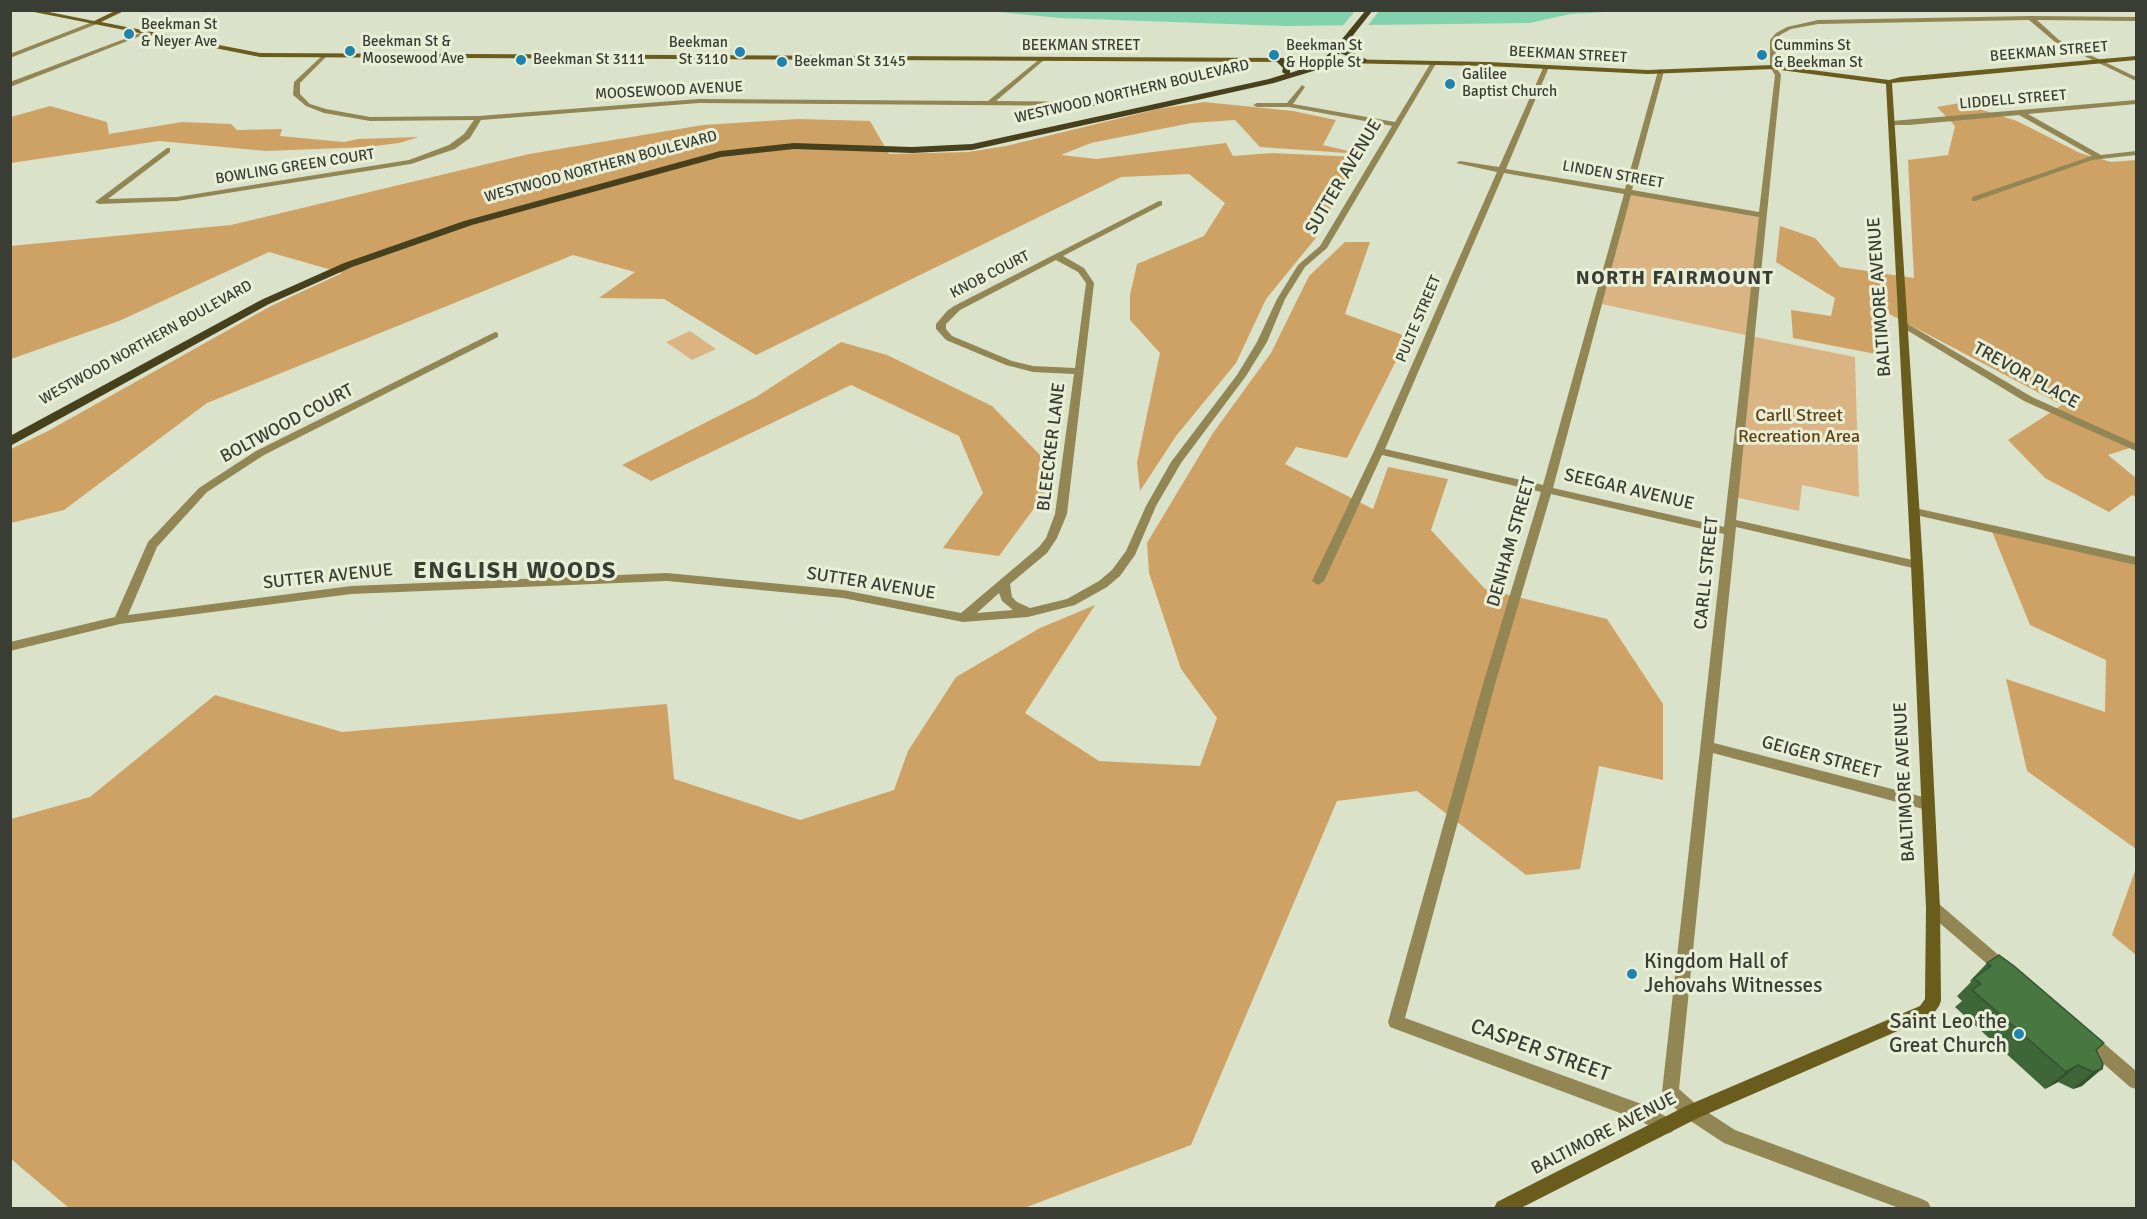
<!DOCTYPE html>
<html>
<head>
<meta charset="utf-8">
<style>
	body { margin:0 }
	#map { position:relative; width:2147px; height:1219px; overflow:hidden; background:#dbe2ca; font-family:Signika,sans-serif }
	canvas { display:block }
	.frame { position:absolute; inset:0; border:12px solid #3a3d33; pointer-events:none }
</style>
</head>
<body>
<div id="map">
<canvas width="2147" height="1219"></canvas>
<div class="frame"></div>
</div>
<script>
const g = document.querySelector('canvas').getContext('2d');
g.lineJoin = 'round';
function paint(path, color) { g.fillStyle = color; g.fill(path, 'evenodd'); }
const toPath = rows => new Path2D(rows.map(r => 'M' + r).join(''));
function trace(path, color, width, dash) { g.strokeStyle = color; g.lineWidth = width; g.lineCap = dash ? 'butt' : 'round'; g.setLineDash(dash || []); g.stroke(path); }
function write(font, color, halo, rows, align = 'center') {
  g.font = font + ' Signika,sans-serif'; g.lineWidth = 6; g.setLineDash([]); g.textBaseline = 'middle'; g.strokeStyle = halo; g.fillStyle = color; for (const [text, x, y, turn = 0] of rows) {
    g.save(); g.translate(x, y); g.rotate((+turn || 0) * Math.PI / 180); g.textAlign = isNaN(turn) ? turn : align; if (halo) g.strokeText(text, 0, 0); g.fillText(text, 0, 0); g.restore();
  }
}
paint(toPath([
	[1628,192,1762,215,1750,336,1855,357,1859,497,1802,485,1799,511,1734,497,1750,336,1597,303],
	[690,331,716,349,692,360,666,342]
]), '#dab583');
paint(toPath([
	[1204,102,1293,111,1336,120,1323,145,1361,154,1260,147,1235,120,1191,123,1091,143,1061,155,1096,159,1226,143,1233,156,1272,153,1358,157,1315,239,1266,299,1236,363,1176,436,1140,491,1137,462,1160,353,1130,320,1130,295,1137,264,1204,236,1225,203,1189,174,1121,177,756,355,664,299,599,298,635,272,573,255,207,403,64,510,11,523,11,449,48,431,271,306,342,273,269,252,119,321,11,359,10,246,231,225,529,154,703,125,798,119,870,121,889,154,968,152,1006,146,1158,109],
	[1960,103,2017,121,2080,153,2111,162,2136,160,2136,446,2108,455,2136,478,2136,497,2132,495,2109,512,2045,478,2008,440,2062,405,1876,307,1876,354,1793,338,1791,310,1831,316,1835,298,1776,262,1780,226,1815,238,1840,267,1914,278,1908,160,1948,155,1955,126,1937,107],
	[50,106,107,122,109,134,182,122,231,124,237,130,282,129,280,136,344,142,358,139,419,137,399,143,367,147,266,151,159,141,11,163,11,117],
	[1345,242,1370,242,1345,314,1408,337,1347,458,1296,447,1285,464,1373,509,1388,467,1448,479,1431,530,1485,589,1607,619,1663,704,1663,780,1599,766,1580,869,1526,875,1417,791,1337,801,1191,1145,1024,1208,69,1208,11,1159,11,819,90,797,215,695,342,732,667,704,674,779,800,820,894,790,908,751,956,677,1040,628,1095,605,1025,713,1099,761,1200,766,1217,718,1181,669,1149,573,1147,543,1213,433,1271,353,1309,276],
	[841,342,887,355,992,406,1040,455,1049,488,999,556,943,548,983,493,959,436,851,385,651,481,622,465,756,397],
	[1991,529,2136,561,2136,849,2027,771,2006,679,2105,712,2106,660,2030,625],
	[2136,868,2136,955,2112,935]
]), '#cea264');
paint(toPath([
	[1255,10,1330,12,1622,11,1570,14,1530,23,1285,26,1060,18,988,11]
]), '#82d2ae');
paint(toPath([
	[1355,11,1379,11,1366,28,1340,29]
]), '#dbe2ca');
paint(toPath([
	[2031,16,2136,17,2136,21,2037,20,2059,40,2136,77,2136,81,2055,42,2029,20,1818,24,1791,29,1780,35,1776,40,1776,67,1781,75,1736,520,1917,561,1923,565,1917,569,1736,527,1714,743,1927,798,1932,800,1934,804,1932,808,1927,810,1713,753,1679,1089,1698,1106,1735,1130,1922,1199,1928,1202,1931,1208,1899,1208,1724,1143,1686,1118,1664,1098,1662,1092,1724,534,1551,494,1495,684,1405,1018,1647,1106,1672,1120,1675,1126,1672,1132,1666,1134,1636,1119,1390,1027,1388,1022,1483,684,1541,492,1382,455,1324,581,1318,585,1312,581,1374,451,1497,172,1456,163,1460,161,1499,167,1544,66,1549,67,1506,169,1625,189,1658,71,1661,69,1664,71,1632,190,1759,212,1775,75,1770,67,1770,40,1776,33,1787,27,1818,20,2031,16],
	[1504,173,1624,194,1543,485,1385,449,1504,173],
	[1631,195,1759,217,1724,527,1553,488,1631,195],
	[95,21,97,24,10,58,10,54,95,21],
	[143,32,148,33,10,87,10,82,143,32],
	[324,54,327,56,300,83,300,94,310,104,326,109,370,117,479,116,699,99,988,101,1042,57,1045,59,1044,60,996,101,1102,102,1106,104,1102,106,699,103,481,120,470,138,455,149,411,164,177,201,99,204,95,202,167,148,170,148,170,152,108,199,177,197,409,160,449,145,464,134,474,120,370,121,324,113,306,106,293,95,294,82,324,54],
	[1432,61,1437,62,1327,248,1305,267,1285,299,1267,342,1246,376,1181,463,1156,506,1135,555,1120,576,1107,587,1075,605,1028,617,963,622,843,598,667,581,351,594,120,624,10,651,10,642,115,617,148,542,199,488,256,451,495,332,498,333,498,337,264,455,207,492,157,547,128,615,351,586,667,573,843,590,961,613,1039,547,1046,538,1055,514,1074,374,1033,372,1006,365,946,340,936,329,936,324,947,311,954,306,1159,201,1162,201,1162,205,1063,256,1084,268,1094,283,1067,514,1057,538,1047,553,1010,584,1012,597,1017,602,1030,608,1067,599,1099,581,1112,570,1126,551,1146,506,1171,462,1237,375,1257,342,1277,299,1298,265,1320,246,1392,126,1289,107,1257,107,1253,105,1257,103,1287,103,1302,85,1305,87,1293,104,1395,122,1432,61],
	[1056,260,1078,272,1086,283,1075,368,1033,366,1012,361,952,336,946,329,946,324,960,310,1056,260],
	[999,593,1002,601,1013,610,977,613,999,593],
	[2136,100,2136,104,2028,114,2101,155,2136,151,2136,155,2092,160,1975,201,1972,201,1972,197,2092,156,2019,115,1909,125,1892,125,1888,123,1892,121,2136,100],
	[1903,321,2032,397,2136,444,2136,451,2024,401,1900,326,1900,322,1903,321],
	[1915,508,2136,557,2136,565,1911,514,1909,512,1915,508],
	[1933,902,1938,903,2010,965,2013,970,2010,975,2005,977,2000,975,1928,913,1926,908,1928,903,1933,902],
	[2087,1031,2093,1034,2136,1071,2136,1089,2130,1087,2081,1044,2079,1039,2081,1034,2087,1031]
]), '#928655');
paint(toPath([
	[24,10,39,10,94,21,117,10,126,10,101,22,260,53,1287,58,1488,62,1648,70,1773,65,1889,80,1901,77,2136,56,2136,60,1892,83,1923,565,1940,908,1941,1001,1939,1006,1932,1016,1698,1118,1521,1208,1494,1208,1497,1202,1686,1106,1920,1006,1925,999,1926,908,1911,565,1886,84,1773,69,1648,74,1488,66,1287,62,260,57,24,10]
]), '#6a5c1c');
paint(toPath([
	[1366,10,1373,10,1343,48,1366,59,1367,61,1363,63,1340,53,1323,68,1274,83,972,150,912,153,794,149,721,157,472,225,352,267,269,304,10,446,10,436,261,300,344,263,464,221,720,151,794,143,912,147,972,144,1269,79,1285,74,1282,72,1283,68,1275,60,1276,58,1282,58,1290,65,1290,73,1317,64,1333,50,1366,10]
]), '#47401d');
paint(toPath([
	[1987,963,2096,1050,2103,1064,2082,1086,2073,1089,2058,1082,2045,1089,1955,1007,1962,1001,1957,996,1971,982,1970,981]
]), '#3e6639');
paint(toPath([
	[2078,1065,2058,1082,2045,1089,2066,1072],
	[2102,1069,2082,1086,2073,1089,2093,1072]
]), '#32532e');
const building = toPath([
	[1999,955,2014,966,2104,1043,2096,1050,2103,1064,2102,1069,2093,1072,2078,1065,2066,1072,1972,990,1981,984,1974,978,1991,966,1987,963,1999,955]
]);
paint(building, '#487742');
trace(building, '#32532e', 1.5);
for (const [x, y, r, color] of [
	[129,34,6,"#1e84ae"],
	[350,51,6,"#1e84ae"],
	[740,52,6,"#1e84ae"],
	[1274,55,6,"#1e84ae"],
	[1762,55,6,"#1e84ae"],
	[521,60,6,"#1e84ae"],
	[782,62,6,"#1e84ae"],
	[1450,84,6,"#1e84ae"],
	[1632,974,6,"#1e84ae"],
	[2019,1034,6,"#1e84ae"]
]) { const dot = new Path2D(); dot.arc(x, y, r, 0, 2 * Math.PI); g.fillStyle = color; g.fill(dot); trace(dot, '#e9efd7', 2); }
write('15px', '#3a3d33', '#e9efd7', [
	["Beekman St",141,25],
	["& Neyer Ave",141,42],
	["Beekman St &",362,42],
	["Moosewood Ave",362,59],
	["Beekman",728,43,"right"],
	["St 3110",728,60,"right"],
	["Beekman St",1286,46],
	["& Hopple St",1286,63],
	["Cummins St",1774,46],
	["& Beekman St",1774,63],
	["Beekman St 3111",533,60],
	["Beekman St 3145",794,62],
	["Galilee",1462,75],
	["Baptist Church",1462,92]
], 'left');
write('15px', '#3a3d33', '#e9efd7', [
	["BEEKMAN STREET",1081,46],
	["BEEKMAN STREET",2049,52,-5],
	["BEEKMAN STREET",1568,55,3],
	["MOOSEWOOD AVENUE",669,91,-3],
	["WESTWOOD NORTHERN BOULEVARD",1132,92,-13],
	["LIDDELL STREET",2013,100,-5],
	["BOWLING GREEN COURT",295,167,-9],
	["WESTWOOD NORTHERN BOULEVARD",601,167,-15],
	["LINDEN STREET",1613,175,10],
	["KNOB COURT",990,275,-27],
	["PULTE STREET",1419,319,-67],
	["WESTWOOD NORTHERN BOULEVARD",146,343,-29]
]);
write('18px', '#3a3d33', '#e9efd7', [
	["SUTTER AVENUE",1344,177,-59],
	["BALTIMORE AVENUE",1880,297,-94],
	["TREVOR PLACE",2026,376,29],
	["BOLTWOOD COURT",287,424,-28],
	["BLEECKER LANE",1052,447,-83],
	["SEEGAR AVENUE",1629,490,13],
	["DENHAM STREET",1512,542,-74],
	["CARLL STREET",1707,573,-84],
	["SUTTER AVENUE",328,577,-6],
	["SUTTER AVENUE",871,584,9],
	["GEIGER STREET",1821,758,15],
	["BALTIMORE AVENUE",1905,782,-93],
	["BALTIMORE AVENUE",1604,1134,-27]
]);
write('18px', '#624414', '#e9efd7', [
	["Carll Street",1799,416],
	["Recreation Area",1799,437]
]);
g.letterSpacing = '1.5px';
write('bold 20px', '#3a3d33', '#e9efd7', [
	["NORTH FAIRMOUNT",1675,279]
]);
g.letterSpacing = '0px';
write('21px', '#3a3d33', '#e9efd7', [
	["Kingdom Hall of",1644,962],
	["Jehovahs Witnesses",1644,986],
	["Saint Leo the",2007,1022,"right"],
	["Great Church",2007,1046,"right"]
], 'left');
write('21px', '#3a3d33', '#e9efd7', [
	["CASPER STREET",1540,1051,20]
]);
g.letterSpacing = '1.5px';
write('bold 24px', '#3a3d33', '#e9efd7', [
	["ENGLISH WOODS",515,572]
]);
g.letterSpacing = '0px';
</script>
</body>
</html>
